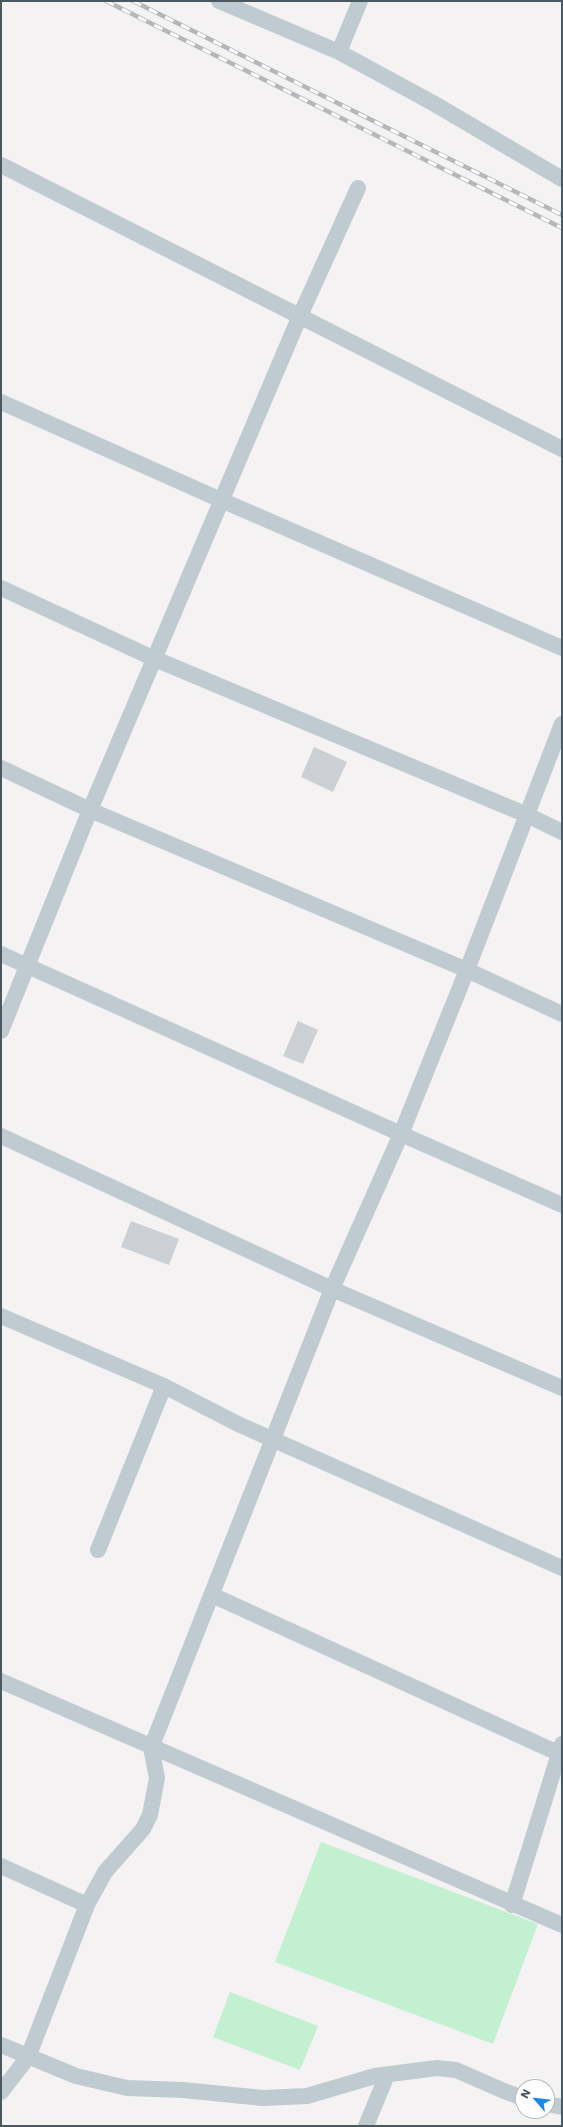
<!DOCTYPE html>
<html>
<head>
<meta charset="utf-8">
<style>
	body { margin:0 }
	#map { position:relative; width:563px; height:2127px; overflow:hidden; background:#f4f2f3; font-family:Poppins,sans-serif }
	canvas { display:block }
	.frame { position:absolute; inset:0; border:2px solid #4a5860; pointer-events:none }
	.north { position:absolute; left:515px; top:2079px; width:40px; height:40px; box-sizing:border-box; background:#fff; border:1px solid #b7bcbf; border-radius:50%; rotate:298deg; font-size:11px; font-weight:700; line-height:16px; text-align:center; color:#4a5860 }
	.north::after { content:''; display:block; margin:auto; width:14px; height:18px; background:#1b88e6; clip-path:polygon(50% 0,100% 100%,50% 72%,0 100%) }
</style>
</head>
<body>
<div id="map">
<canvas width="563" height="2127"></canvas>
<div class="frame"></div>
<div class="north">N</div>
</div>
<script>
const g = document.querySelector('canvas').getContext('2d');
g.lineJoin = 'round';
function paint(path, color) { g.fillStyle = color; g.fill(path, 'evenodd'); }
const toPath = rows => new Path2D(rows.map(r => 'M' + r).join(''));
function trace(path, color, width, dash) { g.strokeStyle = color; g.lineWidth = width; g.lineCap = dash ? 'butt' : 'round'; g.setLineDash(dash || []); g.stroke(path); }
paint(toPath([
	[321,1842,538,1924,493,2044,275,1962],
	[230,1992,318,2026,300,2070,213,2037]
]), '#c3f0d0');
paint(toPath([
	[314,747,347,762,333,792,301,777],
	[298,1021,318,1030,303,1064,283,1056],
	[131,1221,179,1239,169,1265,121,1247]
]), '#ccd0d4');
trace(toPath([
	[219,1,339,52,433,103,562,179],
	[339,52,360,1],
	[1,165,562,449],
	[1,402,221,500,562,648],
	[1,588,155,659,527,815,562,832],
	[1,768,90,810,467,970,562,1014],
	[1,954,401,1134,562,1205],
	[1,1031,90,810,299,318,358,188],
	[1,1136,332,1289,562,1388],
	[1,1316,164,1386,238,1424,562,1568],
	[98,1550,164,1386],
	[212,1595,560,1754],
	[1,1681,562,1925],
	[1,1866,87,1905],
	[512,1905,562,1744],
	[1,2045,76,2076,127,2088,183,2090,263,2098,307,2096,375,2076,437,2068,456,2070,504,2091,523,2098],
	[1,2092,28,2057,87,1905,105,1872,143,1829,150,1815,157,1778,151,1748,332,1289,401,1134,467,970,562,724],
	[547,2104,562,2107],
	[366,2126,387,2075]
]), '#c0cbd1', 16);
const rail = toPath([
	[106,1,562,228],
	[133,1,562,215]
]);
trace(rail, '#b4b8bc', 4.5);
trace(rail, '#fff', 3, [9]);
</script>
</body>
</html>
